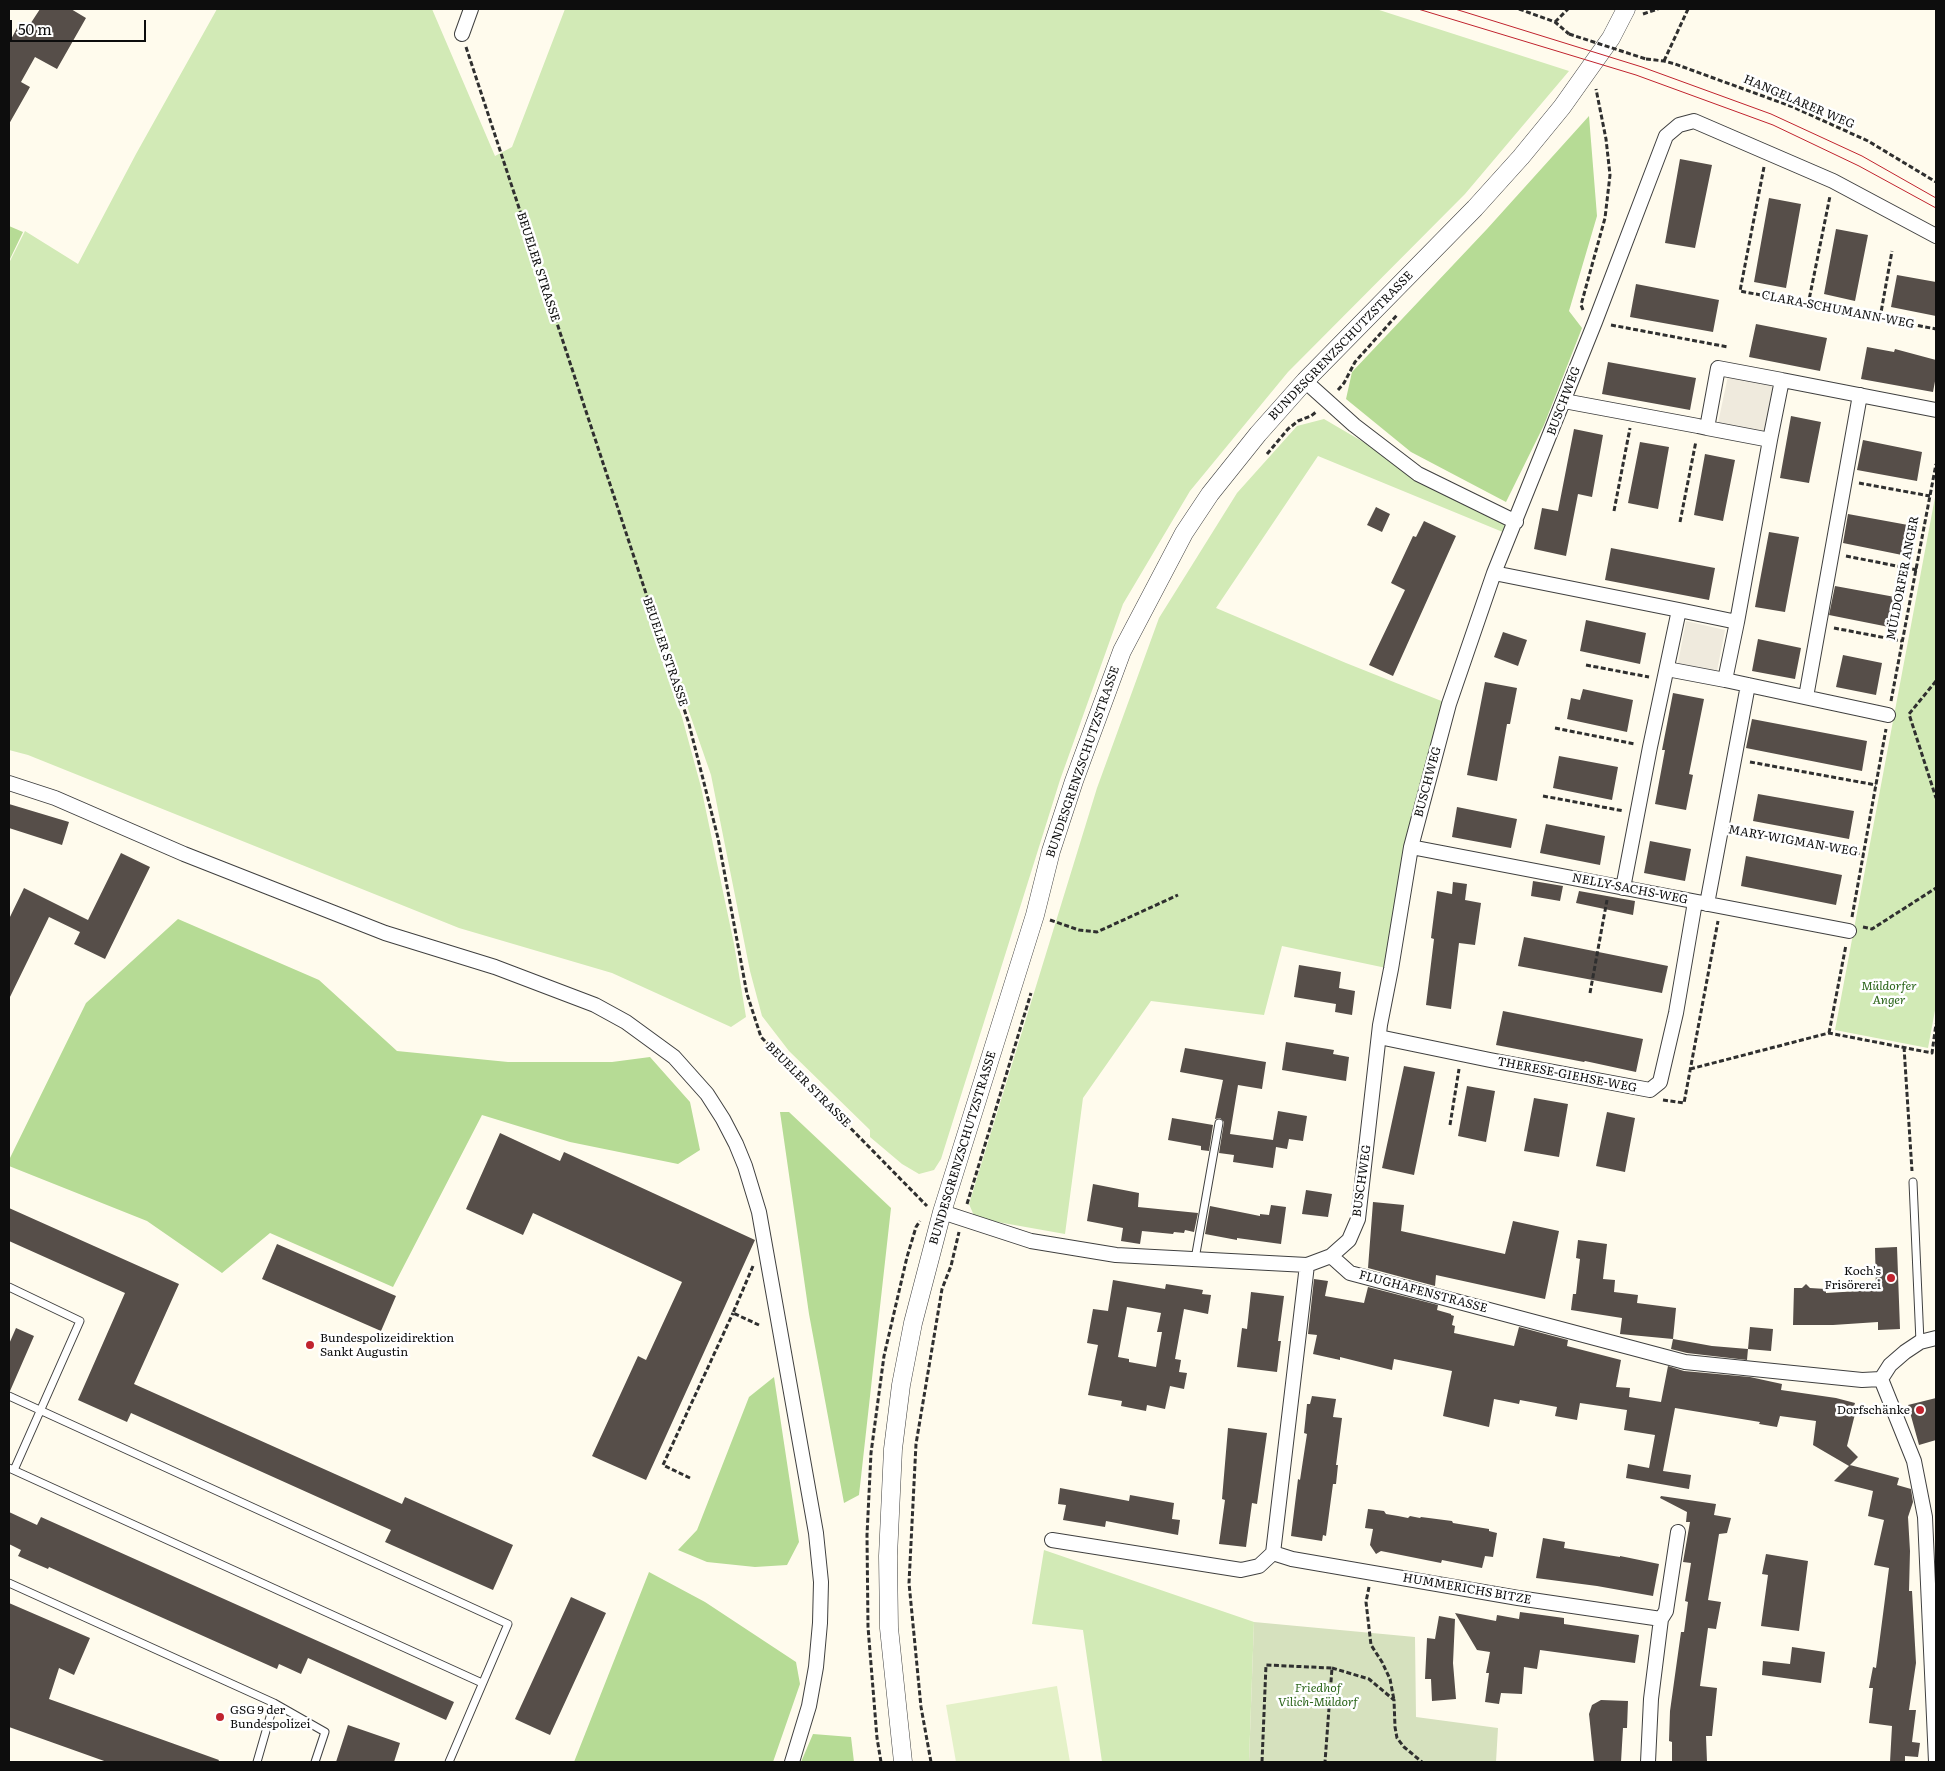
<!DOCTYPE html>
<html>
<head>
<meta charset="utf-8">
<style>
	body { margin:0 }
	#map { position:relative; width:1945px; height:1771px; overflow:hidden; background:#fffbed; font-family:Literata,serif }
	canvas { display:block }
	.frame { position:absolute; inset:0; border:10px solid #0d0d0d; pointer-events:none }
	.scale { position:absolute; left:10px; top:20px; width:136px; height:22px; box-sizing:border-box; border:2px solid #0d0d0d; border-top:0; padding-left:6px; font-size:15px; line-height:18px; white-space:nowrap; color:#0d0d0d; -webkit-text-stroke:4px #fff; paint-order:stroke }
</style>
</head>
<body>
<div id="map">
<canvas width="1945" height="1771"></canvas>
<div class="frame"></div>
<div class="scale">50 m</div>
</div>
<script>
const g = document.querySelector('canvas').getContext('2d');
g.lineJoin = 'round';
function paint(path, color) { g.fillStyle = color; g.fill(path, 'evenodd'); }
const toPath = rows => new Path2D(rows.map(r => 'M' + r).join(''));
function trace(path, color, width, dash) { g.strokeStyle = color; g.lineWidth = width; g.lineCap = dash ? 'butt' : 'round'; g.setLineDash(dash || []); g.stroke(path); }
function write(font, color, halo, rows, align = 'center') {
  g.font = font + ' Literata,serif'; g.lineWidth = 5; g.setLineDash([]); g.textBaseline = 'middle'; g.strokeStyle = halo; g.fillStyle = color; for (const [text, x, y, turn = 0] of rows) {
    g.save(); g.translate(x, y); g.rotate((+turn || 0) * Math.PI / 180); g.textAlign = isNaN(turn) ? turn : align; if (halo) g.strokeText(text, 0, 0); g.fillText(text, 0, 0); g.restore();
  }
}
paint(toPath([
	[217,9,432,9,495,156,512,147,565,9,1376,9,1569,71,1465,194,1288,372,1190,491,1123,604,1060,780,941,1159,934,1170,919,1174,902,1164,870,1137,870,1130,789,1051,762,1016,750,971,711,775,652,605,644,607,682,717,701,787,734,944,746,1017,731,1027,612,973,459,928,28,755,9,750,9,263,25,231,78,264,136,154],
	[1324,419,1418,474,1516,522,1510,535,1318,456,1216,608,1346,663,1449,704,1391,969,1282,946,1264,1015,1151,1001,1083,1098,1065,1234,975,1218,969,1204,1097,788,1159,618,1237,493,1297,426],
	[1936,492,1936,1005,1928,1048,1835,1030],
	[1044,1550,1254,1622,1249,1762,1102,1762,1083,1630,1032,1624]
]), '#d2eab6');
paint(toPath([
	[1589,116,1597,216,1569,311,1582,328,1544,425,1506,502,1411,452,1346,399,1352,372,1487,229],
	[9,226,23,232,9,261],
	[178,919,319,980,397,1051,508,1062,612,1062,650,1057,690,1102,700,1150,678,1164,570,1142,482,1115,393,1287,270,1233,222,1273,147,1221,9,1166,9,1160,86,1003],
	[780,1112,789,1112,891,1208,859,1495,844,1503,809,1314],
	[774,1377,799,1542,787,1565,755,1567,707,1562,678,1550,697,1530,749,1397],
	[649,1572,705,1602,796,1662,800,1684,773,1762,574,1762],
	[813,1734,851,1737,854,1762,801,1762]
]), '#b6db95');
paint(toPath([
	[1254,1622,1415,1637,1416,1717,1498,1728,1496,1762,1249,1762]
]), '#d6e1be');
paint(toPath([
	[1057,1686,1070,1762,956,1762,946,1705]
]), '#e4f1c8');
paint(toPath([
	[1728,376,1775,386,1765,433,1718,423],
	[1686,621,1725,630,1717,671,1678,663]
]), '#efeadd');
paint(toPath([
	[40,9,71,9,86,18,57,69,35,57,21,82,30,87,9,124,9,43,17,28,25,32],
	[1680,159,1712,165,1695,248,1665,243],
	[1769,198,1801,204,1786,288,1754,282],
	[1836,229,1868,235,1855,301,1824,294],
	[1897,275,1936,282,1936,316,1891,307],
	[1636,284,1719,300,1713,332,1630,317],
	[1756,324,1827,338,1820,371,1749,357],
	[1867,347,1894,352,1895,349,1936,360,1936,376,1933,392,1861,379],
	[1608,362,1696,378,1690,410,1602,394],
	[1791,416,1821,422,1809,483,1780,478],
	[1574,429,1603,435,1592,497,1578,494,1566,556,1534,549,1542,508,1558,511],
	[1863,440,1922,452,1917,481,1857,470],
	[1640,442,1669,447,1658,509,1628,503],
	[1705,454,1735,460,1723,521,1694,515],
	[1376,507,1390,514,1382,532,1367,525],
	[1848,514,1908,525,1902,555,1843,543],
	[1424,521,1456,536,1393,676,1369,665,1405,590,1391,583,1413,536,1416,537],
	[1769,532,1799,537,1785,612,1755,607],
	[1611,548,1715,568,1709,600,1605,580],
	[1835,586,1895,597,1889,627,1829,615],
	[1586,620,1646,633,1640,664,1580,651],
	[1503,632,1527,640,1518,666,1494,657],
	[1758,639,1801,648,1795,679,1752,671],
	[1843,655,1882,663,1876,695,1836,687],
	[1485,682,1517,688,1510,724,1507,724,1497,781,1467,775],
	[1583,689,1633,700,1627,732,1567,719,1571,698,1580,700],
	[1673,693,1704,699,1689,774,1693,775,1686,810,1655,804,1665,750,1662,750],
	[1752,719,1867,741,1862,771,1746,748],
	[1559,756,1618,767,1612,800,1553,788],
	[1758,794,1854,811,1849,839,1753,821],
	[9,804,69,822,62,845,9,828],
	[1457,807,1517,819,1511,848,1452,837],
	[1546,824,1605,836,1600,865,1540,853],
	[1650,841,1691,849,1685,881,1644,873],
	[121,853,150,867,105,959,74,944,80,932,49,917,9,999,9,919,24,888,88,920],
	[1746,856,1842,875,1836,905,1741,886],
	[1533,881,1563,886,1560,901,1531,896],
	[1453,882,1467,884,1465,900,1481,903,1475,945,1459,943,1451,1009,1426,1005,1434,939,1431,938,1437,891,1452,894],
	[1579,891,1635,901,1633,915,1576,903],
	[1524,937,1668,966,1662,993,1518,966],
	[1299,965,1341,972,1339,988,1355,991,1352,1015,1335,1012,1336,1004,1294,997],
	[1503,1011,1643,1039,1636,1072,1585,1061,1584,1062,1496,1045],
	[1286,1042,1334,1050,1333,1054,1349,1057,1346,1081,1282,1070],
	[1185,1048,1266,1062,1262,1089,1238,1085,1230,1134,1273,1140,1278,1111,1307,1116,1303,1141,1289,1139,1287,1149,1276,1147,1273,1168,1233,1162,1234,1155,1219,1153,1224,1122,1220,1118,1215,1119,1223,1080,1180,1072],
	[1404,1066,1435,1072,1414,1175,1382,1168],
	[1467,1086,1495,1091,1486,1142,1458,1136],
	[1534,1098,1568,1104,1559,1157,1524,1151],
	[1607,1112,1635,1118,1625,1172,1596,1166],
	[1172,1118,1213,1125,1209,1151,1201,1150,1201,1146,1168,1140],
	[500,1133,560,1161,564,1152,755,1240,646,1480,592,1456,638,1356,646,1360,682,1282,533,1213,523,1235,466,1209],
	[1093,1184,1139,1193,1138,1207,1198,1213,1194,1232,1185,1230,1184,1233,1174,1232,1173,1234,1142,1231,1140,1244,1121,1241,1123,1228,1087,1221],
	[1306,1190,1332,1194,1328,1217,1302,1214],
	[1373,1202,1404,1205,1401,1231,1505,1254,1513,1221,1559,1231,1545,1299,1436,1275,1435,1286,1368,1268],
	[1271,1205,1286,1207,1281,1244,1237,1238,1237,1240,1205,1234,1210,1206,1260,1216,1260,1214,1269,1215],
	[9,1208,179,1284,134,1384,402,1504,405,1497,513,1545,493,1590,385,1542,391,1530,131,1413,127,1422,78,1400,125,1293,9,1241],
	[1578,1240,1607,1244,1603,1279,1615,1280,1614,1292,1638,1295,1637,1303,1676,1308,1673,1339,1712,1346,1748,1349,1747,1360,1687,1353,1671,1349,1673,1339,1620,1334,1622,1318,1571,1310,1573,1294,1576,1294,1580,1259,1576,1258],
	[277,1244,396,1296,381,1331,262,1279],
	[1897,1247,1900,1329,1878,1330,1878,1322,1833,1325,1793,1325,1794,1288,1802,1288,1806,1284,1810,1288,1826,1289,1826,1293,1876,1290,1875,1248],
	[1314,1279,1328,1281,1325,1296,1364,1303,1368,1287,1438,1305,1437,1310,1451,1314,1451,1315,1454,1316,1452,1325,1455,1326,1454,1333,1514,1346,1519,1327,1568,1340,1567,1346,1621,1360,1616,1387,1630,1388,1629,1397,1661,1402,1668,1366,1684,1371,1750,1377,1782,1384,1781,1390,1836,1398,1855,1403,1852,1413,1855,1414,1847,1446,1858,1457,1849,1466,1813,1445,1816,1421,1780,1416,1777,1427,1759,1424,1760,1422,1675,1408,1663,1471,1691,1475,1689,1489,1626,1478,1628,1464,1649,1468,1655,1435,1624,1430,1627,1410,1580,1403,1577,1420,1555,1416,1557,1407,1520,1400,1519,1404,1494,1399,1489,1427,1443,1416,1452,1371,1394,1359,1392,1370,1340,1357,1340,1360,1313,1354,1317,1335,1308,1334],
	[1113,1280,1165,1289,1166,1284,1203,1290,1202,1294,1211,1295,1208,1314,1184,1309,1175,1359,1181,1360,1179,1372,1187,1373,1184,1389,1170,1386,1165,1409,1147,1405,1146,1411,1121,1406,1122,1401,1088,1395,1098,1345,1087,1343,1093,1309,1108,1311],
	[1127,1307,1161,1313,1157,1332,1162,1332,1156,1367,1129,1362,1129,1359,1118,1357],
	[1251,1292,1284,1296,1278,1341,1281,1341,1277,1372,1237,1367,1242,1328,1247,1329],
	[1750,1327,1773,1329,1771,1351,1748,1349],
	[16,1328,34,1336,10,1391,9,1344],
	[1312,1396,1336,1399,1333,1417,1342,1418,1336,1465,1338,1465,1336,1484,1333,1484,1326,1536,1323,1535,1322,1541,1291,1536,1298,1479,1300,1480,1305,1447,1307,1434,1304,1433,1307,1404,1310,1404],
	[1936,1398,1936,1440,1919,1445,1908,1405],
	[1228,1428,1267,1433,1257,1504,1252,1503,1246,1547,1219,1544,1225,1500,1222,1499],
	[1850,1465,1899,1478,1897,1485,1911,1489,1913,1502,1908,1517,1910,1551,1909,1591,1912,1591,1916,1663,1909,1710,1916,1710,1912,1742,1920,1743,1918,1757,1905,1756,1905,1762,1890,1762,1892,1726,1869,1723,1873,1688,1869,1688,1873,1667,1876,1668,1889,1568,1874,1565,1884,1520,1868,1516,1873,1491,1834,1481],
	[1060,1488,1129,1501,1130,1495,1174,1503,1172,1519,1180,1520,1178,1535,1106,1521,1105,1527,1063,1520,1066,1505,1058,1504],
	[1661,1496,1716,1504,1714,1515,1731,1518,1727,1533,1719,1534,1708,1600,1721,1602,1716,1629,1708,1628,1700,1686,1717,1688,1712,1736,1706,1736,1707,1762,1672,1762,1672,1742,1669,1741,1670,1711,1681,1632,1684,1632,1688,1602,1685,1601,1691,1563,1683,1562,1690,1522,1686,1522,1687,1512,1660,1498],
	[1368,1509,1384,1511,1386,1514,1398,1516,1408,1518,1410,1516,1420,1518,1421,1517,1452,1521,1453,1523,1489,1529,1489,1531,1497,1533,1493,1557,1485,1556,1482,1568,1442,1560,1441,1563,1381,1551,1376,1554,1370,1545,1373,1529,1365,1528],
	[9,1512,37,1525,41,1517,454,1702,446,1720,308,1658,301,1674,279,1664,277,1669,49,1567,48,1569,18,1556,21,1550,9,1544],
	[1543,1538,1565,1542,1564,1548,1620,1557,1620,1556,1659,1564,1653,1596,1597,1586,1536,1578],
	[1766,1554,1808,1561,1799,1631,1761,1626,1768,1575,1762,1574],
	[571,1597,606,1613,550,1735,515,1719],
	[9,1603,90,1638,74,1675,59,1668,49,1699,219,1760,218,1762,107,1762,9,1727],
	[1520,1612,1564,1618,1564,1624,1639,1635,1635,1663,1540,1650,1537,1669,1524,1667,1522,1694,1501,1693,1499,1704,1485,1702,1489,1673,1486,1673,1490,1652,1477,1650,1455,1613,1496,1621,1497,1615,1519,1619],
	[1439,1616,1455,1619,1453,1663,1456,1699,1432,1701,1431,1679,1425,1679,1427,1638,1435,1639],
	[1792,1647,1825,1652,1821,1683,1762,1675,1763,1661,1790,1664],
	[1601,1700,1628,1701,1627,1728,1623,1728,1621,1762,1594,1762,1589,1714,1592,1705],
	[348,1725,400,1743,394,1762,336,1762]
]), '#564e49');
const service = toPath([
	[1913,1182,1920,1342],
	[1195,1259,1219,1123],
	[9,1287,80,1321,14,1470],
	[9,1396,508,1624,449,1762],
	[9,1468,482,1683],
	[9,1583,274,1703],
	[257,1762,274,1703,325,1732,315,1762]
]);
const minor = toPath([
	[462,34,471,9],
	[1782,380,1936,410],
	[1305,381,1354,425,1418,474,1516,522],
	[1564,401,1698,426,1707,428,1770,440,1782,380,1718,368,1707,428],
	[1494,573,1679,610],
	[1737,622,1770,440],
	[1725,680,1888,715],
	[1806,697,1860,395],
	[9,783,55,798,184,854,385,933,495,967,595,1005,626,1022,674,1057,707,1094,723,1119,736,1144,745,1166,759,1212,816,1533,821,1582,820,1623,816,1667,809,1706,792,1762],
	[1411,847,1849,931],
	[1623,888,1650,747,1679,610,1737,622,1725,680,1667,669],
	[1707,904,1748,685],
	[1379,1037,1490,1060,1650,1090,1660,1082,1676,1013,1695,902],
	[942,1212,1031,1241,1116,1255,1307,1265,1331,1256,1350,1273,1685,1362,1862,1380,1881,1379],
	[1331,1256,1349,1240,1358,1219,1380,1025,1391,969,1411,847,1449,704,1494,573,1595,322,1666,136,1679,125,1694,121,1833,181,1936,236],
	[1307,1265,1273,1553,1292,1559,1518,1598,1661,1619,1651,1699,1648,1762],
	[1881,1379,1914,1461,1925,1517,1936,1762],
	[1881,1379,1890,1365,1905,1352,1920,1342,1936,1338],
	[1052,1540,1241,1570,1259,1566,1273,1553],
	[1661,1619,1666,1611,1678,1532]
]);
const tertiary = toPath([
	[903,1762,889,1628,888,1556,893,1449,901,1385,913,1323,942,1212,1035,915,1051,851,1074,781,1122,651,1184,533,1210,494,1258,434,1305,381,1475,208,1521,157,1562,107,1611,38,1626,9]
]);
trace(service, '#404040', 9);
trace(minor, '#404040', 16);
trace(tertiary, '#404040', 19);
trace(toPath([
	[1519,9,1555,22,1569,34],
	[1643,14,1658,9],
	[1555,22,1568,9],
	[466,47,689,724,718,838,747,994,761,1037,927,1206],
	[1646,59,1664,61,1675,64,1793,107,1868,141,1936,182],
	[1664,61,1688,9],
	[1764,167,1740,291,1936,329],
	[1808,305,1830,196],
	[1583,310,1581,305,1605,218,1610,175,1606,139,1596,89],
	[1880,318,1892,251],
	[1611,325,1728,347],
	[1338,390,1344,383,1355,362,1397,315],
	[1267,454,1288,429,1298,421,1311,416,1316,412],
	[1859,483,1930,496],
	[1614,511,1630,428],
	[1680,522,1696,441],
	[1846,556,1917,570],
	[1834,628,1902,641],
	[1586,665,1649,677],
	[1936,681,1909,714,1936,798],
	[1891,701,1936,464],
	[1555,728,1635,744],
	[1750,762,1876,785],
	[1543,796,1624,811],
	[1737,830,1864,854],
	[1852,917,1886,729],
	[1050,920,1079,930,1097,932,1178,895],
	[1863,927,1872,929,1936,888],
	[1590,993,1607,900],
	[1829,1033,1846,945],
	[1904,1047,1912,1171],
	[1690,1069,1829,1033,1932,1053,1936,1024],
	[1663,1100,1684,1103,1718,921],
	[1450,1125,1459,1069],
	[967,1204,1031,993],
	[753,1266,733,1313,759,1325],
	[690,1478,663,1465,733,1313],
	[1369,1587,1366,1602,1371,1645,1382,1662,1390,1679,1394,1700],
	[1332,1668,1369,1679,1394,1700,1395,1727,1397,1738,1404,1747,1422,1762],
	[881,1762,877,1738,868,1627,867,1535,871,1453,884,1356,907,1257,916,1227,920,1221],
	[931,1762,921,1707,909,1583,916,1444,942,1289,951,1266,959,1232],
	[1262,1762,1266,1665,1332,1668,1325,1762]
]), '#2f2f2f', 3, [5, 2.5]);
trace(service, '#fff', 7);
trace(minor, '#fff', 14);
trace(tertiary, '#fff', 18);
trace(toPath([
	[1418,9,1636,75,1773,125,1859,166,1936,208],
	[1455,9,1642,67,1771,114,1862,156,1936,198]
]), '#c0232e', 1);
trace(toPath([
	[1569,34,1646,59]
]), '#2f2f2f', 3, [5, 2.5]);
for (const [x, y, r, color] of [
	[1891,1278,5,"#c0232e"],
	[310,1345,5,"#c0232e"],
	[1920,1410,5,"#c0232e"],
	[220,1717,5,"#c0232e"]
]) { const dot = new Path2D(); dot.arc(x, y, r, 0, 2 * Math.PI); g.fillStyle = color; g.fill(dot); trace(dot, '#fff', 2); }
write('12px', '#0d0d0d', '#fff', [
	["HANGELARER WEG",1799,102,23],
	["BEUELER STRASSE",538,267,72],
	["CLARA-SCHUMANN-WEG",1838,310,11],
	["BUNDESGRENZSCHUTZSTRASSE",1341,346,-46],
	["BUSCHWEG",1564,401,-69],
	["MÜLDORFER ANGER",1903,578,-79],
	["BEUELER STRASSE",665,652,71],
	["BUNDESGRENZSCHUTZSTRASSE",1083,762,-71],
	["BUSCHWEG",1428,782,-75],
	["MARY-WIGMAN-WEG",1793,841,10],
	["NELLY-SACHS-WEG",1630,889,11],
	["THERESE-GIEHSE-WEG",1567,1075,11],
	["BEUELER STRASSE",808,1085,45],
	["BUNDESGRENZSCHUTZSTRASSE",963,1148,-73],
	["BUSCHWEG",1362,1181,-82],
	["FLUGHAFENSTRASSE",1423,1292,15],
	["HUMMERICHS BITZE",1467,1589,10]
]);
write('italic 12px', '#2d661c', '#fff', [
	["Müldorfer",1889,986],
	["Anger",1889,1000],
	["Friedhof",1318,1688],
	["Vilich-Müldorf",1318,1702]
]);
write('12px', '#0d0d0d', '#fff', [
	["Koch's",1881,1271],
	["Frisörerei",1881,1285],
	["Bundespolizeidirektion",320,1338,"left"],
	["Sankt Augustin",320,1352,"left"],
	["Dorfschänke",1910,1410],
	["GSG 9 der",230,1710,"left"],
	["Bundespolizei",230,1724,"left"]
], 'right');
</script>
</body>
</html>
